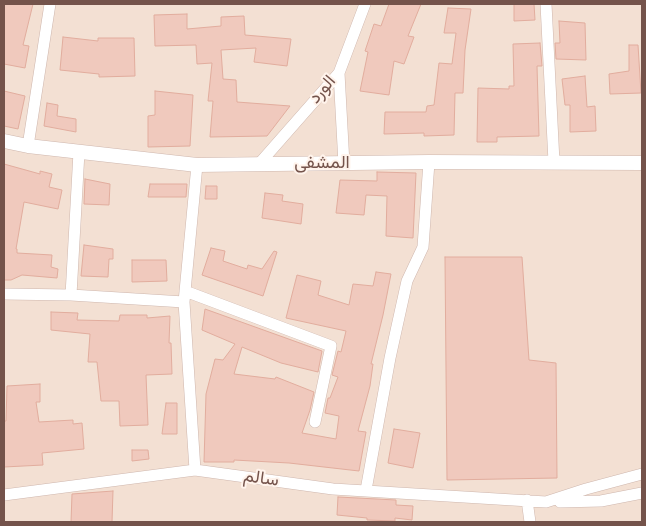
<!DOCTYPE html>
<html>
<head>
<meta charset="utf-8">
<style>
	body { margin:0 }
	#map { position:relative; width:646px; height:526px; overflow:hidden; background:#fcefe5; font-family:Jost,sans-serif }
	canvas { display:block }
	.frame { position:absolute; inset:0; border:5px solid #74534b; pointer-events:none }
</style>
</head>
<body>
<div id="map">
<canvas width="646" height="526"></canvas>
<div class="frame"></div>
</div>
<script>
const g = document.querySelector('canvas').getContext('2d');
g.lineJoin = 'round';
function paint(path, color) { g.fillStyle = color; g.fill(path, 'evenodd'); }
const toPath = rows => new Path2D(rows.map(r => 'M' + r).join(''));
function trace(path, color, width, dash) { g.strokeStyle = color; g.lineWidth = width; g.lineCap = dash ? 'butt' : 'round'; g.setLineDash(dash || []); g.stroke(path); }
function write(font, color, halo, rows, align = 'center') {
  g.font = font + ' Jost,Vazirmatn,sans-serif'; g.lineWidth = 4; g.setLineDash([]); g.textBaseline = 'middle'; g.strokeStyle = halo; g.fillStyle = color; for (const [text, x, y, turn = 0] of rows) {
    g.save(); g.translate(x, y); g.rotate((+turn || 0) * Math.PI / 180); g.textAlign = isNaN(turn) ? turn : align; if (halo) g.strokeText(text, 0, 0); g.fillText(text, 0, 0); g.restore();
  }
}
paint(toPath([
	[4,4,642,4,642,522,4,522]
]), '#f3e0d3');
const building = toPath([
	[4,4,33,4,23,45,29,46,25,68,4,64,4,4],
	[389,4,421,4,408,36,414,37,404,64,394,61,389,95,360,91,368,52,365,51,374,24,381,26,389,4],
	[514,4,534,4,535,20,514,21,514,4],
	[448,8,471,9,465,50,463,93,455,93,454,135,424,136,424,133,384,134,385,112,426,112,427,106,434,105,439,63,452,64,456,33,444,33,448,8],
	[187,14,187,29,221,26,221,17,244,16,245,35,291,39,287,66,254,62,256,48,221,50,223,79,236,80,237,102,290,106,267,136,210,137,213,101,208,101,212,63,197,64,196,45,155,46,154,15,187,14],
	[559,21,585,23,586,60,556,59,555,43,560,43,559,21],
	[63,37,98,41,98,38,134,38,135,76,99,77,99,74,60,70,63,37],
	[540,43,542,66,537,66,539,136,497,137,497,142,477,142,478,88,509,89,509,86,514,86,513,44,540,43],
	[629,45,638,45,641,93,610,94,609,74,629,71,629,45],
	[585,76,587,107,595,106,596,131,570,132,570,105,565,105,562,79,585,76],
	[4,91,25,96,18,129,4,126,4,91],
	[155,91,193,95,190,146,148,147,148,116,155,115,155,91],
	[47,103,58,105,57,116,76,119,76,132,44,126,47,103],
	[4,164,40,174,40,171,52,174,49,187,62,190,58,209,24,202,16,249,17,249,17,253,52,255,51,267,58,269,57,278,22,275,11,280,4,280,4,164],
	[377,172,416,173,413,238,386,236,387,196,366,195,364,215,336,213,340,180,377,181,377,172],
	[85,179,110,184,109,205,84,204,85,179],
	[150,184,187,184,186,197,148,197,150,184],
	[206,186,217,186,217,199,205,199,206,186],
	[265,193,283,195,282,201,303,204,301,224,262,218,265,193],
	[84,245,113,249,113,259,109,259,108,277,81,276,84,245],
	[211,248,225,251,223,261,247,269,248,265,262,269,274,251,277,252,263,296,202,275,211,248],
	[445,257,522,257,529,360,556,363,557,478,447,480,445,257],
	[132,260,166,260,167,281,132,282,132,260],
	[376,272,391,274,383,315,371,364,373,364,370,386,358,431,366,432,359,471,289,463,234,460,234,462,204,462,206,394,215,359,223,360,235,344,202,330,205,309,322,351,318,372,281,363,242,347,234,374,275,379,276,377,314,392,310,410,302,433,336,439,339,416,325,413,328,398,330,398,338,377,332,375,338,351,341,352,346,331,286,318,297,275,321,281,318,295,349,305,353,284,373,286,376,272],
	[51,312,78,313,77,320,119,321,120,315,147,315,147,318,170,316,169,343,171,343,172,374,146,375,148,425,120,426,119,401,101,401,97,362,88,362,90,334,51,330,51,312],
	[40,384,40,402,36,402,39,422,73,420,73,424,82,423,84,449,42,453,43,465,4,467,4,421,6,421,7,386,40,384],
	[166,403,177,403,177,434,162,434,166,403],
	[394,429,420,433,413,468,388,463,394,429],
	[132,450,148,450,149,459,132,461,132,450],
	[113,491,112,522,71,522,72,494,113,491],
	[338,497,396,500,396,505,413,506,412,520,395,518,395,521,367,520,367,518,337,515,338,497]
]);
paint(building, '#f0c9bd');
trace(building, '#e2ad9e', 1);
const minor = toPath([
	[546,4,554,162],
	[339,73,344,164],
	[28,146,50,4],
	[259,164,339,73,365,4],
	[185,291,331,346,315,422],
	[4,294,71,295,184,302],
	[71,295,79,152],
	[195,470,184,302,197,165],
	[366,490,390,358,407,281,423,247,429,162],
	[4,495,195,470,333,489,546,502,586,489,642,474],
	[527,500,530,522],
	[560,502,601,501,642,493]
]);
const tertiary = toPath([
	[4,141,28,146,197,165,429,162,642,163]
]);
trace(minor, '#cfb7ae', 12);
trace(tertiary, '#cfb7ae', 15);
trace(minor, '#fff', 11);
trace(tertiary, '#fff', 14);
write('18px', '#74534b', '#fff3eb', [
	["الورد",323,90,-49],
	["المشفى",322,164],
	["سالم",261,479,8]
]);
</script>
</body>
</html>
